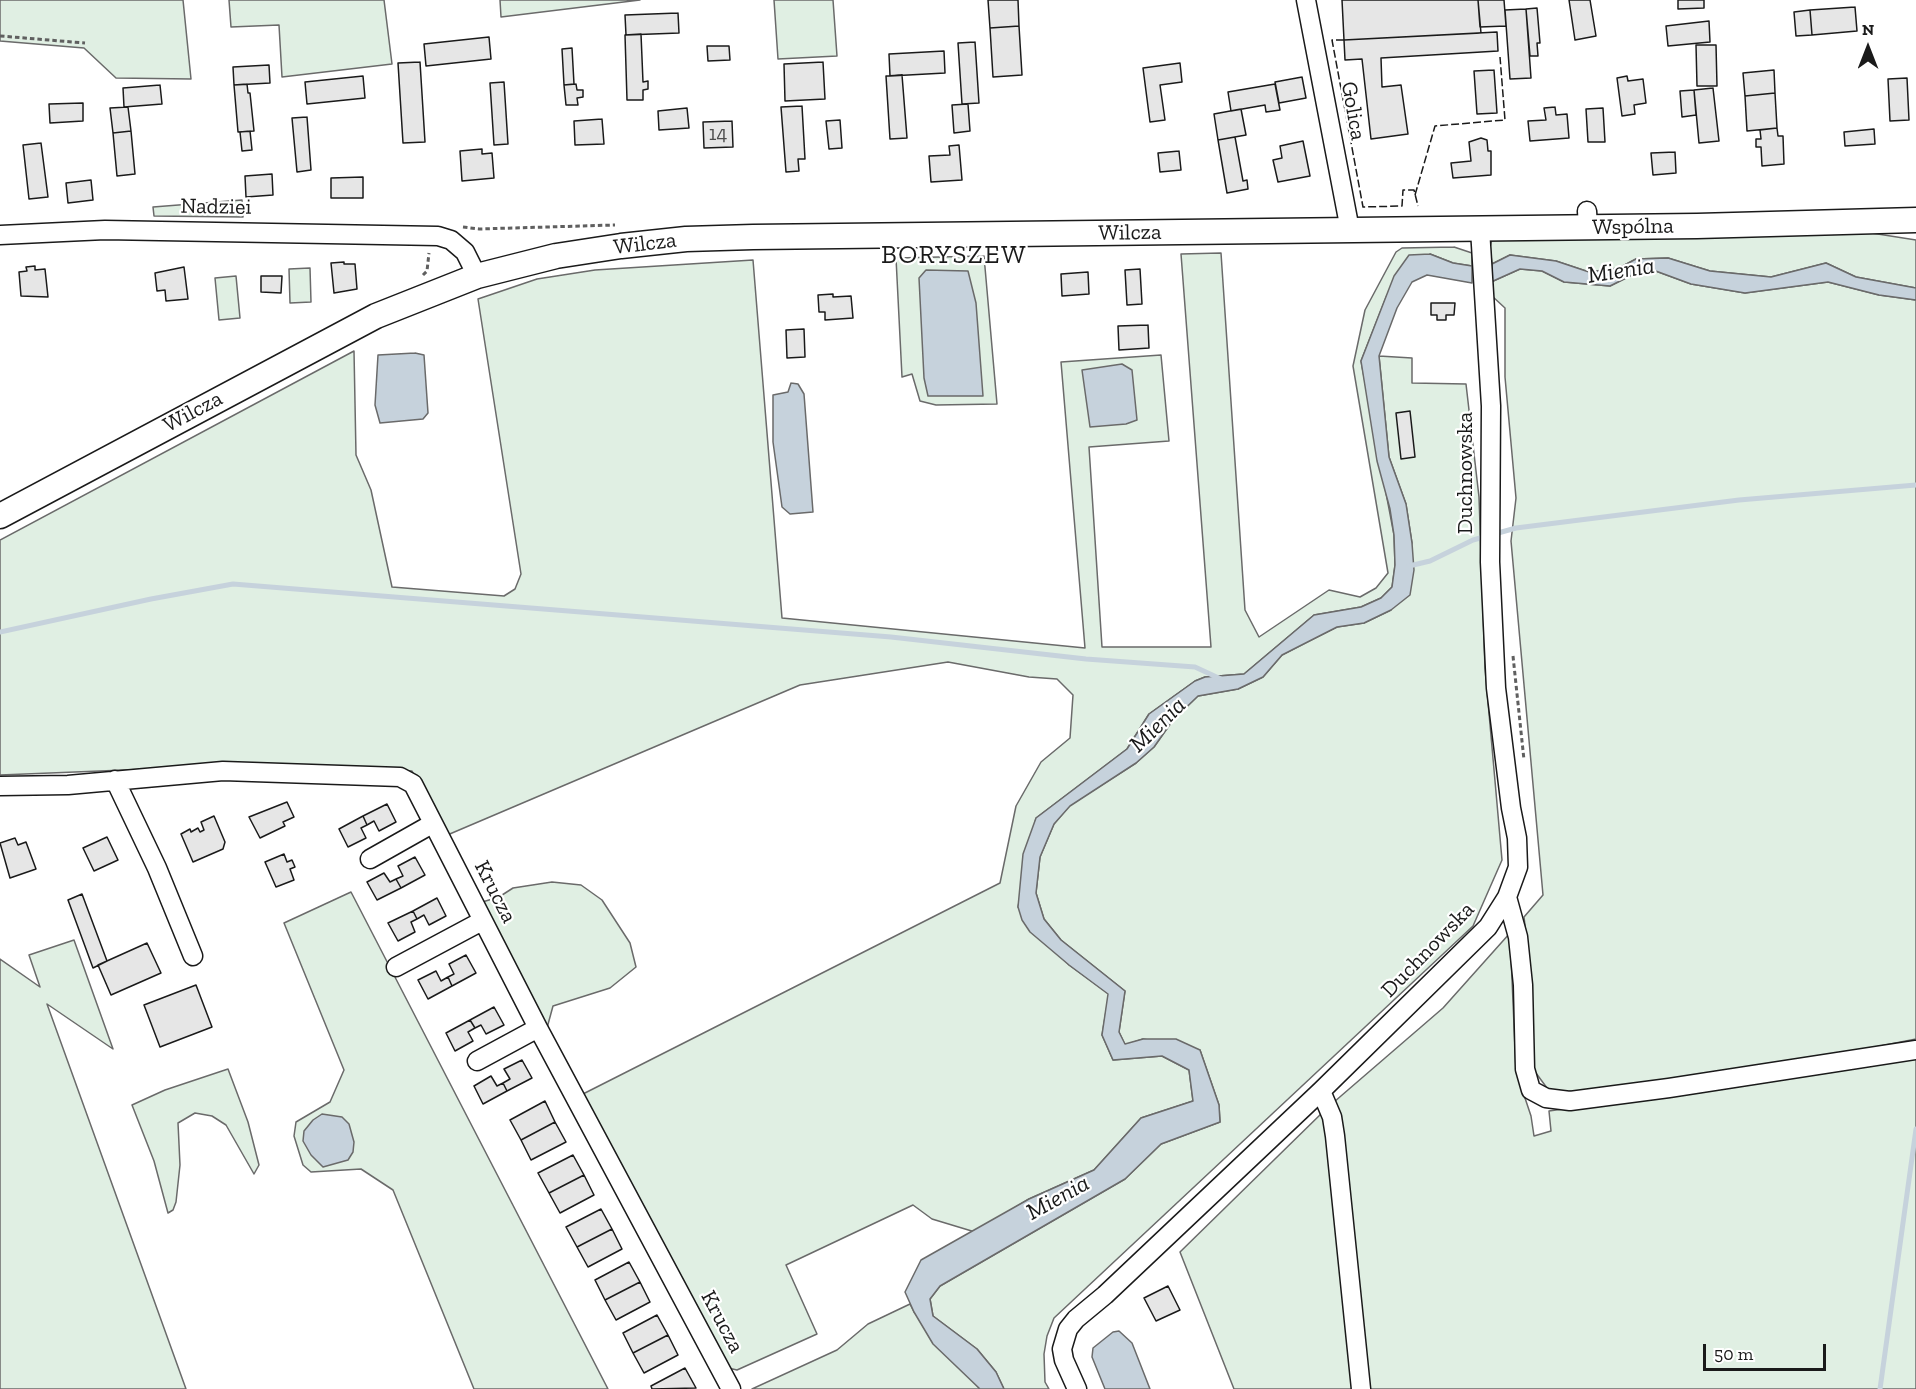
<!DOCTYPE html>
<html>
<head>
<meta charset="utf-8">
<style>
	body { margin:0 }
	#map { position:relative; width:1916px; height:1389px; overflow:hidden; background:#fff; font-family:"Zilla Slab",serif }
	canvas { display:block }
	.north { position:absolute; left:1838px; top:18px; width:60px; height:60px; -webkit-text-stroke:4px #fff; paint-order:stroke; rotate:0deg; font-size:16px; font-weight:700; line-height:24px; text-align:center; color:#1a1a1a }
	.north::after { content:''; display:block; margin:auto; width:21px; height:27px; background:#1a1a1a; clip-path:polygon(50% 0,100% 100%,50% 72%,0 100%) }
	.scale { position:absolute; left:1703px; top:1344px; width:123px; height:27px; box-sizing:border-box; border:3px solid #1a1a1a; border-top:0; padding-left:8px; font-size:18px; line-height:21px; white-space:nowrap; color:#1a1a1a; -webkit-text-stroke:4px #fff; paint-order:stroke }
</style>
</head>
<body>
<div id="map">
<canvas width="1916" height="1389"></canvas>
<div class="north">N</div>
<div class="scale">50 m</div>
</div>
<script>
const g = document.querySelector('canvas').getContext('2d');
g.lineJoin = 'round';
function paint(path, color) { g.fillStyle = color; g.fill(path, 'evenodd'); }
const toPath = rows => new Path2D(rows.map(r => 'M' + r).join(''));
function trace(path, color, width, dash) { g.strokeStyle = color; g.lineWidth = width; g.lineCap = dash ? 'butt' : 'round'; g.setLineDash(dash || []); g.stroke(path); }
function write(font, color, halo, rows, align = 'center') {
  g.font = font + ' "Zilla Slab",serif'; g.lineWidth = 4.5; g.setLineDash([]); g.textBaseline = 'middle'; g.strokeStyle = halo; g.fillStyle = color; for (const [text, x, y, turn = 0] of rows) {
    g.save(); g.translate(x, y); g.rotate((+turn || 0) * Math.PI / 180); g.textAlign = isNaN(turn) ? turn : align; if (halo) g.strokeText(text, 0, 0); g.fillText(text, 0, 0); g.restore();
  }
}
const green = toPath([
	[0,0,183,0,191,79,116,78,84,48,0,41,0,0],
	[229,0,384,0,392,64,282,77,279,25,231,27,229,0],
	[500,0,640,0,501,17,500,0],
	[774,0,833,0,837,56,778,59,774,0],
	[242,200,243,217,154,216,153,207,242,200],
	[1865,232,1916,240,1916,288,1856,277,1826,263,1771,277,1710,271,1668,258,1636,259,1619,268,1589,272,1556,261,1510,255,1492,264,1490,247,1492,239,1865,232],
	[1454,247,1472,253,1472,266,1453,263,1430,254,1387,295,1361,361,1394,535,1395,565,1392,587,1381,598,1361,607,1314,615,1244,674,1205,677,1195,681,1149,714,1127,749,1036,818,1018,907,1069,965,1109,994,1102,1035,1113,1060,1162,1056,1189,1070,1193,1101,1141,1118,1094,1170,1029,1199,975,1232,932,1219,913,1205,786,1265,817,1334,737,1370,724,1367,581,1095,1000,883,1016,806,1041,762,1070,738,1073,695,1057,679,1029,677,948,662,800,685,445,836,412,771,200,767,0,775,0,540,354,351,356,455,371,490,392,587,504,596,515,589,521,574,478,299,537,279,595,270,753,260,782,618,1085,648,1061,362,1161,355,1169,441,1089,447,1102,647,1211,647,1181,254,1221,253,1245,610,1259,637,1329,590,1360,597,1376,588,1388,573,1353,366,1365,310,1396,252,1402,248,1454,247],
	[984,256,997,404,936,405,920,401,912,374,902,377,896,258,984,256],
	[310,268,311,302,290,303,289,269,310,268],
	[1520,269,1542,271,1564,282,1610,286,1638,272,1653,270,1691,284,1745,293,1828,282,1879,295,1916,300,1916,1039,1758,1070,1562,1097,1547,1088,1533,1069,1529,959,1524,917,1543,895,1511,541,1516,498,1505,377,1505,308,1492,296,1491,282,1520,269],
	[236,276,240,318,219,320,215,278,236,276],
	[1379,356,1412,358,1412,383,1466,384,1479,497,1485,668,1502,860,1473,926,1054,1318,1047,1336,1044,1354,1045,1382,1049,1389,1004,1389,996,1372,977,1349,933,1316,930,1299,940,1286,1125,1179,1161,1144,1220,1122,1219,1105,1200,1050,1143,1039,1125,1045,1119,1032,1125,991,1061,940,1044,919,1036,893,1040,857,1054,824,1070,805,1136,763,1154,747,1173,720,1198,696,1238,689,1263,677,1282,655,1307,642,1337,627,1364,623,1391,610,1412,543,1406,504,1389,457,1379,356],
	[552,882,581,885,602,900,630,943,636,967,610,988,553,1006,547,1028,479,903,499,897,513,888,552,882],
	[351,892,608,1389,474,1389,393,1190,361,1169,311,1172,303,1165,294,1136,296,1122,330,1102,344,1070,284,923,351,892],
	[1510,933,1516,1071,1531,1116,1534,1136,1551,1131,1549,1111,1916,1058,1916,1389,1369,1389,1334,1102,1443,1008,1510,933],
	[74,940,113,1049,47,1004,186,1389,0,1389,0,959,40,987,29,955,74,940],
	[228,1069,248,1122,259,1165,254,1174,226,1125,212,1116,195,1113,178,1123,180,1165,176,1202,173,1210,168,1213,154,1161,132,1105,165,1090,228,1069],
	[1324,1111,1355,1389,1234,1389,1180,1252,1324,1111],
	[910,1304,914,1312,980,1389,752,1389,837,1350,868,1324,910,1304]
]);
paint(green, '#e0efe3');
trace(green, '#6a6a6a', 1.5);
const water = toPath([
	[1430,254,1453,263,1472,266,1472,283,1427,275,1412,282,1397,308,1379,356,1389,457,1406,504,1412,543,1414,570,1410,595,1391,610,1364,623,1337,627,1282,655,1263,677,1238,689,1198,696,1173,720,1154,747,1136,763,1070,806,1054,824,1040,857,1036,893,1044,919,1061,940,1125,991,1119,1032,1125,1044,1143,1039,1176,1039,1200,1050,1219,1105,1220,1122,1161,1144,1125,1179,940,1286,930,1299,933,1316,977,1349,996,1372,1004,1389,980,1389,933,1344,914,1312,905,1292,921,1260,1029,1199,1094,1170,1141,1118,1193,1101,1189,1070,1162,1056,1113,1060,1102,1035,1108,994,1069,965,1030,932,1022,920,1018,907,1023,854,1036,818,1127,749,1149,714,1195,681,1205,677,1244,674,1314,615,1361,607,1381,598,1392,587,1395,565,1394,535,1390,509,1377,461,1361,361,1394,276,1409,255,1430,254],
	[1510,255,1556,261,1589,272,1619,268,1636,259,1668,258,1710,271,1771,277,1826,263,1856,277,1916,288,1916,300,1879,295,1828,282,1745,293,1691,284,1653,270,1638,272,1610,286,1564,282,1542,271,1520,269,1491,282,1492,264,1510,255],
	[926,270,968,271,976,303,983,396,928,396,924,378,919,278,926,270],
	[415,353,424,355,428,413,423,419,380,423,375,405,378,355,415,353],
	[1122,364,1132,370,1137,420,1126,424,1090,427,1082,370,1122,364],
	[791,383,798,384,804,394,813,512,790,514,782,507,773,442,773,395,788,392,791,383],
	[322,1114,342,1117,349,1124,354,1142,353,1152,348,1160,323,1167,311,1155,303,1141,304,1131,313,1120,322,1114],
	[1119,1331,1132,1343,1150,1389,1105,1389,1092,1357,1093,1348,1113,1332,1119,1331]
]);
paint(water, '#c6d2dc');
trace(water, '#6a6a6a', 1.5);
trace(toPath([
	[1409,566,1430,561,1473,540,1516,528,1739,500,1916,485],
	[0,632,151,599,233,584,891,637,1086,659,1195,667,1223,680],
	[1880,1389,1916,1129]
]), '#c6d2dc', 5);
const building = toPath([
	[988,0,1018,0,1019,26,990,28,988,0],
	[1342,0,1478,0,1481,33,1344,40,1342,0],
	[1478,0,1504,0,1506,26,1480,27,1478,0],
	[1569,0,1590,0,1596,36,1575,40,1569,0],
	[1678,0,1704,0,1704,8,1678,9,1678,0],
	[1855,7,1857,31,1812,35,1810,10,1855,7],
	[1537,8,1540,43,1537,43,1538,56,1530,56,1526,9,1537,8],
	[1526,9,1531,78,1510,79,1505,10,1526,9],
	[1810,10,1812,35,1796,36,1794,12,1810,10],
	[678,13,679,33,626,35,625,15,678,13],
	[1709,21,1710,42,1668,46,1666,26,1709,21],
	[1019,26,1022,75,993,77,990,28,1019,26],
	[1497,32,1498,51,1381,58,1382,87,1401,85,1408,134,1371,139,1362,59,1345,60,1344,40,1497,32],
	[641,34,643,82,648,81,648,89,643,90,643,100,627,100,625,35,641,34],
	[489,37,491,59,426,66,424,44,489,37],
	[975,42,979,103,962,104,958,43,975,42],
	[1696,45,1716,45,1717,86,1697,86,1696,45],
	[707,46,729,46,730,60,708,61,707,46],
	[572,48,574,84,564,85,562,49,572,48],
	[944,51,945,73,890,76,889,54,944,51],
	[420,62,425,142,403,143,398,63,420,62],
	[823,62,825,99,785,101,784,64,823,62],
	[1180,63,1182,82,1160,85,1165,120,1150,122,1143,68,1180,63],
	[269,65,270,83,234,85,233,67,269,65],
	[1494,70,1497,113,1477,114,1474,71,1494,70],
	[1774,70,1775,93,1745,96,1743,73,1774,70],
	[902,75,907,138,890,139,886,76,902,75],
	[363,76,365,98,307,104,305,82,363,76],
	[1627,76,1628,81,1643,79,1646,103,1634,105,1635,114,1622,116,1617,78,1627,76],
	[1302,77,1306,98,1279,103,1275,82,1302,77],
	[1907,78,1909,120,1890,121,1888,79,1907,78],
	[504,82,508,144,494,145,490,83,504,82],
	[247,84,248,93,250,93,254,131,238,132,234,85,247,84],
	[576,84,577,90,583,90,583,97,577,98,578,105,566,105,564,85,576,84],
	[1275,84,1280,110,1266,112,1265,105,1231,111,1228,92,1275,84],
	[160,85,162,104,124,107,123,88,160,85],
	[1713,88,1719,141,1699,143,1694,90,1713,88],
	[1694,90,1696,115,1682,117,1680,91,1694,90],
	[1775,93,1777,128,1747,131,1745,96,1775,93],
	[83,103,83,121,50,123,49,104,83,103],
	[968,104,970,131,954,133,952,105,968,104],
	[802,106,805,159,798,159,799,171,786,172,781,107,802,106],
	[128,107,131,131,113,133,110,108,128,107],
	[1555,107,1556,115,1567,114,1569,138,1530,141,1528,121,1546,120,1544,108,1555,107],
	[687,108,689,128,659,130,658,111,687,108],
	[1603,108,1605,142,1588,142,1586,109,1603,108],
	[1241,109,1246,135,1218,140,1214,114,1241,109],
	[307,117,311,170,297,172,292,118,307,117],
	[602,119,604,144,575,145,574,121,602,119],
	[840,120,842,148,829,149,826,121,840,120],
	[732,121,733,147,704,148,703,122,732,121],
	[1777,128,1778,136,1783,136,1784,164,1762,166,1761,147,1756,147,1756,139,1761,139,1760,130,1777,128],
	[1874,129,1875,144,1845,146,1844,132,1874,129],
	[131,131,135,174,117,176,113,133,131,131],
	[250,131,252,150,242,151,240,132,250,131],
	[1235,137,1243,181,1247,180,1248,189,1227,193,1218,140,1235,137],
	[1481,138,1487,140,1488,151,1491,151,1491,175,1453,178,1451,163,1471,161,1469,142,1481,138],
	[1303,141,1310,176,1278,182,1273,160,1282,158,1280,146,1303,141],
	[41,143,48,197,29,199,23,145,41,143],
	[959,145,962,180,931,182,929,156,950,155,949,146,959,145],
	[482,149,482,154,492,153,494,178,462,181,460,151,482,149],
	[1179,151,1181,170,1160,172,1158,153,1179,151],
	[1675,152,1676,173,1653,175,1651,153,1675,152],
	[272,174,273,195,246,197,245,176,272,174],
	[363,177,363,198,331,198,331,178,363,177],
	[91,180,93,200,68,203,66,183,91,180],
	[344,262,344,264,355,264,357,289,334,293,331,263,344,262],
	[35,266,35,270,45,269,48,297,21,296,19,272,27,271,26,267,35,266],
	[184,267,188,299,166,301,165,290,157,291,155,273,184,267],
	[1140,269,1142,304,1127,305,1125,270,1140,269],
	[1088,272,1089,294,1062,296,1061,274,1088,272],
	[261,276,282,276,281,293,261,292,261,276],
	[833,294,833,297,851,296,853,318,825,320,825,312,819,312,818,295,833,294],
	[1431,303,1455,303,1454,315,1446,315,1446,320,1437,320,1437,315,1431,315,1431,303],
	[1148,325,1149,348,1119,350,1118,326,1148,325],
	[804,329,805,357,787,358,786,330,804,329],
	[1410,411,1415,457,1401,459,1396,413,1410,411],
	[287,802,294,817,283,822,285,826,260,838,249,817,287,802],
	[387,804,396,822,379,831,374,821,367,825,363,816,387,804],
	[214,816,225,842,223,849,193,862,181,834,190,829,191,832,198,828,200,832,204,830,201,822,214,816],
	[363,816,367,825,361,828,366,838,348,847,339,829,363,816],
	[107,837,118,860,94,871,83,848,107,837],
	[15,838,18,845,26,842,36,869,10,878,0,843,15,838],
	[284,854,287,862,292,860,295,867,290,869,294,880,276,887,265,862,284,854],
	[415,857,425,875,401,888,396,879,403,876,398,866,415,857],
	[384,873,390,882,396,879,401,888,377,900,367,882,384,873],
	[82,894,107,961,93,968,68,900,82,894],
	[437,898,446,916,429,925,424,915,417,919,413,911,437,898],
	[413,911,417,919,411,922,415,932,398,941,388,923,413,911],
	[147,943,161,973,111,995,98,965,147,943],
	[466,955,476,973,452,986,448,977,454,974,449,964,466,955],
	[436,971,441,981,448,977,452,986,428,999,418,980,436,971],
	[196,985,212,1027,160,1047,144,1005,196,985],
	[494,1007,504,1025,486,1034,481,1025,475,1028,470,1020,494,1007],
	[470,1020,475,1028,468,1032,473,1041,455,1051,446,1033,470,1020],
	[522,1060,532,1078,507,1091,503,1083,510,1079,504,1069,522,1060],
	[491,1076,497,1086,503,1083,507,1091,483,1104,474,1086,491,1076],
	[545,1101,555,1122,521,1140,510,1120,545,1101],
	[555,1122,566,1142,531,1160,521,1140,555,1122],
	[573,1155,584,1175,549,1193,538,1173,573,1155],
	[584,1175,594,1195,560,1213,549,1193,584,1175],
	[601,1209,612,1229,577,1247,566,1227,601,1209],
	[612,1229,622,1249,588,1267,577,1247,612,1229],
	[629,1262,640,1282,605,1300,595,1280,629,1262],
	[640,1282,650,1302,616,1320,605,1300,640,1282],
	[1168,1286,1180,1310,1156,1321,1144,1298,1168,1286],
	[657,1315,668,1335,633,1353,623,1333,657,1315],
	[668,1335,678,1355,644,1373,633,1353,668,1335],
	[685,1368,696,1388,652,1389,651,1386,685,1368]
]);
paint(building, '#e6e6e6');
trace(building, '#1a1a1a', 1.5);
const minor = toPath([
	[1306,0,1350,230],
	[1587,211,1588,227],
	[0,235,105,230,438,236,451,240,465,252,477,276],
	[115,780,157,868,193,956],
	[0,786,68,785,223,771,400,777,413,784,538,1028,731,1389],
	[370,859,432,824],
	[1507,897,1518,937,1523,985,1525,1069,1531,1090,1546,1098,1570,1101,1669,1088,1916,1050],
	[396,967,482,921],
	[477,1061,538,1028],
	[1321,1091,1332,1117,1335,1136,1361,1389],
	[1077,1389,1064,1360,1062,1349,1068,1329,1076,1319,1105,1295,1321,1091,1488,927,1507,897,1518,867,1517,838,1511,808,1496,688,1490,562,1491,406,1480,229]
]);
const major = toPath([
	[0,516,376,316,477,276,556,256,621,246,686,239,753,237,1697,226,1916,220]
]);
trace(minor, '#1a1a1a', 21);
trace(major, '#1a1a1a', 27);
trace(toPath([
	[0,36,85,43],
	[463,227,479,229,615,225],
	[423,275,427,271,429,253],
	[1513,656,1524,760]
]), '#5f5f5f', 3, [4.5, 3]);
trace(minor, '#fff', 18);
trace(major, '#fff', 24);
trace(toPath([
	[1344,40,1332,40,1363,207,1402,206,1403,190,1414,190,1418,206],
	[1415,195,1435,126,1505,120,1500,57]
]), '#1a1a1a', 1.5, [8, 3]);
write('20px', '#4d4d4d', null, [
	["14",718,134]
]);
write('22px', '#1a1a1a', '#fff', [
	["Golica",1353,111,80],
	["Nadziei",216,207,1],
	["Wspólna",1633,227,-1],
	["Wilcza",1130,233,-1],
	["Wilcza",645,244,-7],
	["Wilcza",193,412,-28],
	["Duchnowska",1466,473,-90],
	["Krucza",495,892,63],
	["Duchnowska",1428,950,-46],
	["Krucza",722,1322,62]
]);
write('italic 24px', '#1a1a1a', '#fff', [
	["Mienia",1621,271,-9],
	["Mienia",1158,725,-44],
	["Mienia",1058,1198,-29]
]);
g.letterSpacing = '1.5px';
write('26px', '#1a1a1a', '#fff', [
	["BORYSZEW",954,256]
]);
g.letterSpacing = '0px';
</script>
</body>
</html>
